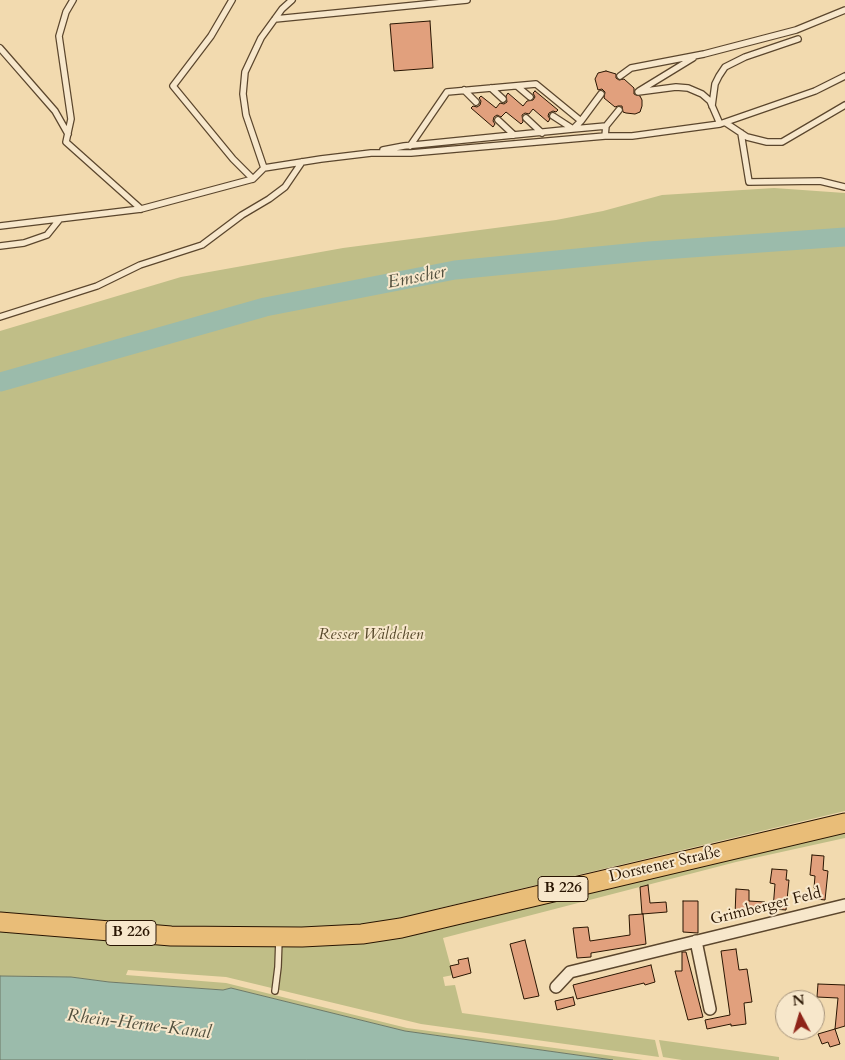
<!DOCTYPE html>
<html>
<head>
<meta charset="utf-8">
<style>
	body { margin:0 }
	#map { position:relative; width:845px; height:1060px; overflow:hidden; background:#f2daaf; font-family:Cardo,serif }
	canvas { display:block }
	.north { position:absolute; left:775px; top:990px; width:50px; height:50px; box-sizing:border-box; background:#f7e7cb; border:1px solid #a5937b; border-radius:50%; rotate:354deg; font-size:14px; font-weight:700; line-height:20px; text-align:center; color:#291502 }
	.north::after { content:''; display:block; margin:auto; width:18px; height:22px; background:#8f2418; clip-path:polygon(50% 0,100% 100%,50% 72%,0 100%) }
</style>
</head>
<body>
<div id="map">
<canvas width="845" height="1060"></canvas>
<div class="north">N</div>
</div>
<script>
const g = document.querySelector('canvas').getContext('2d');
g.lineJoin = 'round';
function paint(path, color) { g.fillStyle = color; g.fill(path, 'evenodd'); }
const toPath = rows => new Path2D(rows.map(r => 'M' + r).join(''));
function trace(path, color, width, dash) { g.strokeStyle = color; g.lineWidth = width; g.lineCap = dash ? 'butt' : 'round'; g.setLineDash(dash || []); g.stroke(path); }
function write(font, color, halo, rows, align = 'center') {
  g.font = font + ' Cardo,serif'; g.lineWidth = 4; g.setLineDash([]); g.textBaseline = 'middle'; g.strokeStyle = halo; g.fillStyle = color; for (const [text, x, y, turn = 0] of rows) {
    g.save(); g.translate(x, y); g.rotate((+turn || 0) * Math.PI / 180); g.textAlign = isNaN(turn) ? turn : align; if (halo) g.strokeText(text, 0, 0); g.fillText(text, 0, 0); g.restore();
  }
}
paint(toPath([
	[774,188,845,193,845,811,436,909,440,925,845,829,845,838,736,862,443,938,453,975,443,977,445,986,455,985,462,1013,655,1040,659,1057,421,1024,226,977,128,970,126,975,226,983,407,1028,643,1060,613,1060,405,1031,231,988,223,990,109,982,71,977,0,976,0,331,181,277,343,248,556,220,603,211,662,195],
	[659,1040,779,1057,779,1060,682,1060,663,1057]
]), '#c0be87');
const water = toPath([
	[0,976,71,977,109,982,223,990,231,988,405,1031,613,1060,0,1060,0,976]
]);
paint(water, '#9bbbab');
trace(water, '#6d7967', 1);
trace(toPath([
	[0,382,265,307,455,270,649,251,845,237]
]), '#9bbbab', 19);
const building = toPath([
	[430,21,433,68,394,71,390,24,430,21],
	[606,71,616,74,616,78,619,80,624,79,634,88,634,94,640,96,642,100,642,106,640,112,635,114,626,113,623,112,622,106,618,106,615,107,604,98,605,92,602,89,598,90,595,79,598,73,606,71],
	[535,91,558,110,556,112,553,111,549,113,548,116,550,119,548,122,533,109,529,114,525,113,522,115,523,122,521,124,506,112,501,117,497,115,494,117,493,121,495,124,493,127,471,108,473,106,477,107,480,105,481,101,479,98,481,96,496,108,500,103,504,104,507,102,506,96,508,93,523,106,527,101,533,100,535,97,533,93,535,91],
	[812,855,824,856,823,870,828,871,825,900,817,899,818,889,814,888,815,876,810,875,812,855],
	[772,869,787,870,786,880,789,880,786,910,773,909,775,884,770,883,772,869],
	[648,885,650,903,666,902,667,912,642,914,640,887,648,885],
	[736,889,749,890,749,901,765,902,764,912,748,910,748,916,735,915,736,889],
	[683,901,698,901,698,933,683,932,683,901],
	[643,914,646,944,591,953,591,957,577,958,573,928,588,927,590,941,630,935,629,915,643,914],
	[525,940,539,996,524,999,510,944,525,940],
	[736,949,739,970,747,969,752,1002,744,1003,746,1024,731,1026,731,1024,707,1029,705,1020,730,1015,721,951,736,949],
	[682,952,686,952,703,1017,688,1020,675,971,682,971,682,952],
	[468,958,471,973,453,978,450,966,459,964,458,960,468,958],
	[651,965,655,982,645,985,644,983,577,999,573,985,651,965],
	[818,984,845,985,845,1026,835,1029,838,998,817,997,818,984],
	[573,997,575,1005,557,1010,555,1001,573,997],
	[835,1029,840,1044,830,1047,828,1042,822,1044,818,1034,835,1029]
]);
paint(building, '#e1a07d');
trace(building, '#291502', 1);
const lane = toPath([
	[73,0,66,12,59,36,71,119,66,142,141,209],
	[232,0,211,36,173,86,233,159,253,179],
	[275,19,467,0],
	[0,48,55,111,68,134],
	[620,76,631,68,704,54,796,30,845,10],
	[517,86,530,97],
	[491,88,503,99],
	[464,90,476,102],
	[639,91,693,58],
	[638,92,676,87,688,88,702,94,710,101,720,124],
	[712,106,715,84,719,76,725,67,745,57,798,39],
	[553,116,573,129,606,126],
	[526,118,542,133],
	[498,120,514,135],
	[726,123,747,137,767,142,782,142,845,105],
	[741,133,749,182,820,181,845,187],
	[605,136,606,126,619,110],
	[410,146,447,92,536,84,581,121],
	[383,150,404,146,573,129,581,121,601,94],
	[264,168,246,115,243,94,245,72,261,38,282,9,292,0],
	[0,226,141,209,253,179,264,168,321,159,371,153,411,153,605,136,632,136,720,124,815,91,845,76],
	[0,246,24,243,47,235,59,220],
	[0,317,97,286,140,265,202,245,242,215,269,199,285,187,302,162],
	[275,991,278,967,279,939]
]);
const street = toPath([
	[696,941,710,1009],
	[556,987,570,972,845,905]
]);
const primary = toPath([
	[0,922,171,936,302,937,362,934,401,928,439,919,845,823]
]);
trace(lane, '#5b462d', 8);
trace(street, '#5b462d', 14);
trace(primary, '#291502', 21);
trace(lane, '#f7e7cb', 5.5);
trace(street, '#f7e7cb', 11);
trace(primary, '#e9bd78', 19);
for (const [x, y, w] of [
	[563,889,50],
	[131,933,50]
]) { const box = new Path2D(); box.roundRect(x - w / 2, y - 12.5, w, 25, 4); g.fillStyle = '#f7e7cb'; g.fill(box); trace(box, '#291502', 1); }
write('bold 15px', '#291502', null, [
	["B 226",563,889],
	["B 226",131,933]
]);
write('italic 16px', '#56482a', '#f7e7cb', [
	["Resser Wäldchen",371,635]
]);
write('16px', '#291502', '#f7e7cb', [
	["Dorstener Straße",665,865,-13],
	["Grimberger Feld",766,907,-14]
]);
write('italic 18px', '#514f3d', '#f7e7cb', [
	["Emscher",417,278,-11],
	["Rhein-Herne-Kanal",139,1025,7]
]);
</script>
</body>
</html>
